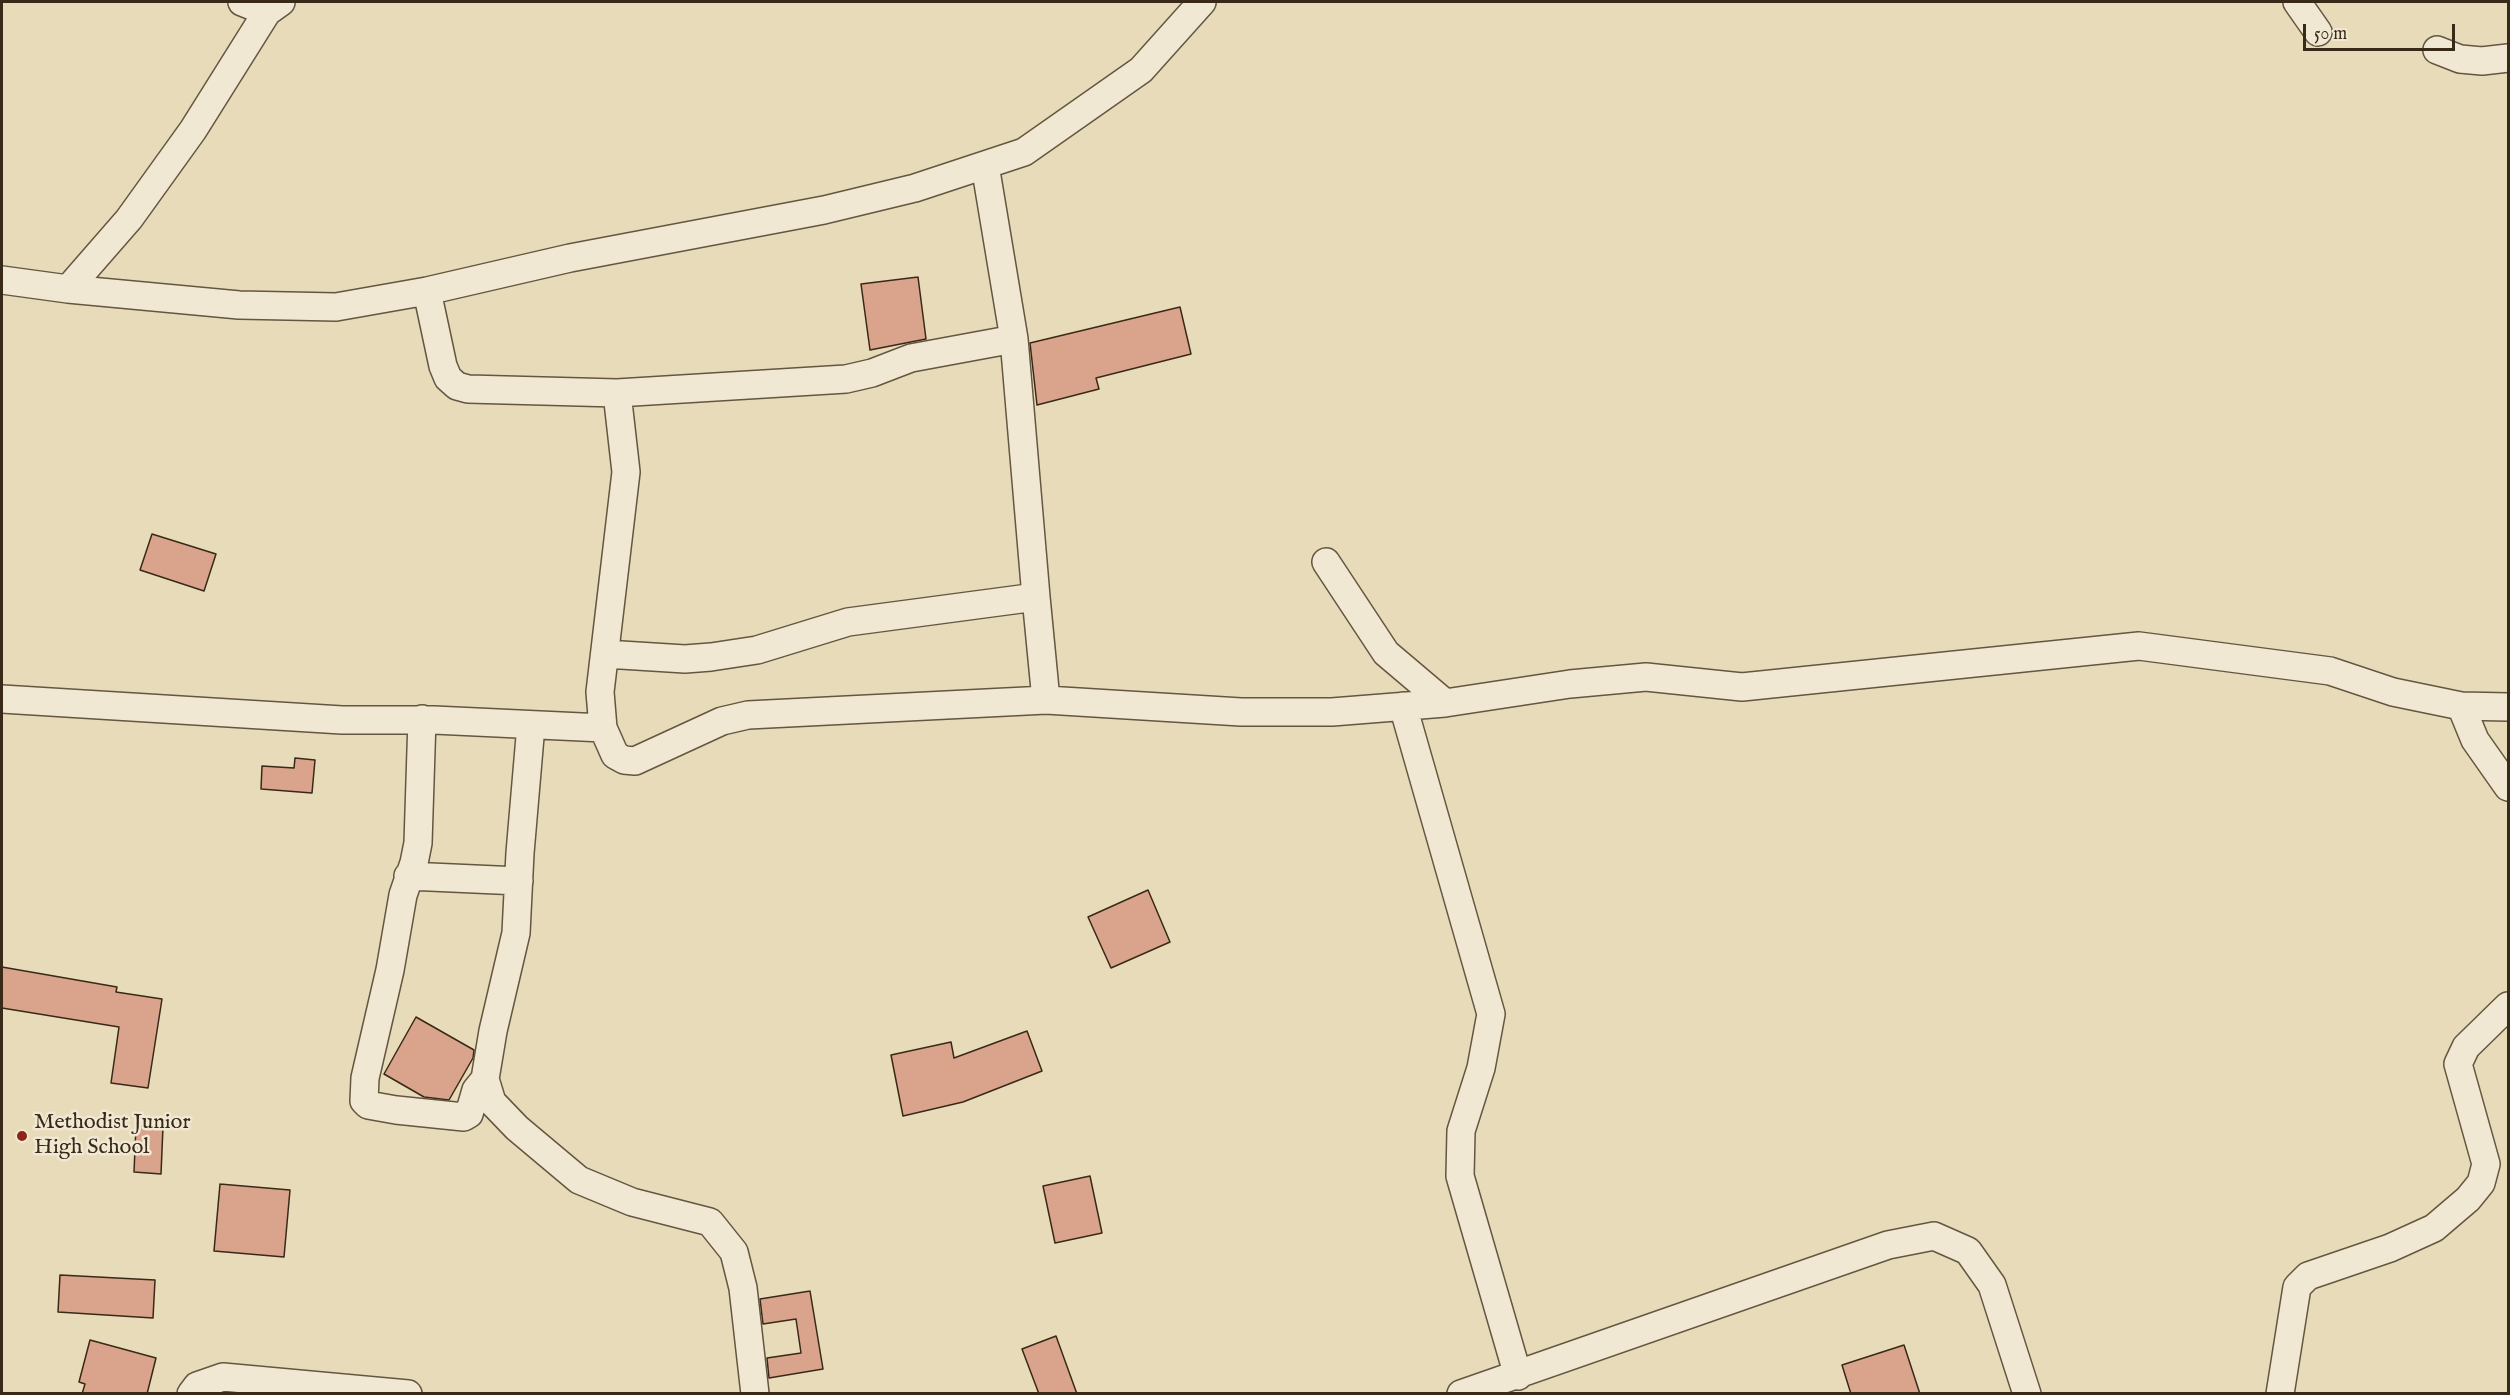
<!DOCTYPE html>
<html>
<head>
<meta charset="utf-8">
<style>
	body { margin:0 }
	#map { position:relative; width:2510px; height:1395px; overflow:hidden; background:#e8dbb9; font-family:"IM FELL English",serif }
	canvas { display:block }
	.frame { position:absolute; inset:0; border:3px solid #382918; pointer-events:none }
	.scale { position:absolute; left:2303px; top:24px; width:152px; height:27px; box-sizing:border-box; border:3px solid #382918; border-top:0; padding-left:8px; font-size:18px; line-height:21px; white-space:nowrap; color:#382918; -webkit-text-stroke:4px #f0e8d2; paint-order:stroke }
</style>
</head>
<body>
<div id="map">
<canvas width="2510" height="1395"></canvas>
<div class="frame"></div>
<div class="scale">50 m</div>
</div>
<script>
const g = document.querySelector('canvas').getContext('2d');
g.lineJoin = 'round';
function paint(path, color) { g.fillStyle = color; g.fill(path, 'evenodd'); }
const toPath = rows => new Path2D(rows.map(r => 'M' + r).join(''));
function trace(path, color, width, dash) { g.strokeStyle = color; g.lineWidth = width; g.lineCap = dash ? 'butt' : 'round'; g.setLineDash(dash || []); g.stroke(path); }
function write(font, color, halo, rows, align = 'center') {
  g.font = font + ' "IM FELL English",serif'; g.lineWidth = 5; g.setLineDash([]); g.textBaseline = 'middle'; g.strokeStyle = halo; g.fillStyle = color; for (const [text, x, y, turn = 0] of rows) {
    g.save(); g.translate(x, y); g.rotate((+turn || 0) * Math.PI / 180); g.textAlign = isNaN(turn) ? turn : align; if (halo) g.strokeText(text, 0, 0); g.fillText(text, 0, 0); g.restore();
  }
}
const building = toPath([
	[918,277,926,339,870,350,861,284,918,277],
	[1180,307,1191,354,1096,378,1099,389,1037,405,1030,343,1180,307],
	[152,534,216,554,204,591,140,570,152,534],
	[295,758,315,760,312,793,261,789,262,766,294,768,295,758],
	[1148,890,1170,942,1111,968,1088,917,1148,890],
	[2,967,117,987,116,992,162,999,148,1088,111,1083,119,1027,2,1008,2,967],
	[416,1017,474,1050,473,1058,449,1100,424,1097,384,1074,416,1017],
	[1027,1031,1042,1071,963,1102,903,1116,891,1055,951,1042,954,1058,1027,1031],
	[136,1126,163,1127,161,1174,134,1172,136,1126],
	[1090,1176,1102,1233,1055,1243,1043,1186,1090,1176],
	[220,1184,290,1190,284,1257,214,1251,220,1184],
	[60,1275,155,1280,153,1318,58,1312,60,1275],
	[810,1291,823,1369,769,1378,767,1358,801,1353,796,1319,763,1324,760,1299,810,1291],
	[1056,1336,1077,1394,1039,1394,1022,1349,1056,1336],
	[90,1340,156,1358,147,1394,82,1394,85,1384,79,1382,90,1340],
	[1904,1345,1920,1394,1851,1394,1842,1365,1904,1345]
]);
paint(building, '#daa38b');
trace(building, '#382918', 1.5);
const minor = toPath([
	[242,2,267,12],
	[2297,2,2318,32],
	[2437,50,2460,59,2482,61,2508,58],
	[2,280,68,289,129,219,193,130,267,12,281,2],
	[68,289,239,305,336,307,427,291,570,258,824,210,915,188,1024,152,1141,70,1202,2],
	[427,291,443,366,448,378,457,386,468,389,617,393,846,379,872,373,911,358,1014,339,985,165],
	[1326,562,1386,653,1445,703],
	[1036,597,1046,700],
	[605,654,685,659,711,657,757,650,848,622,1036,597,1014,339],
	[2,699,342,720,434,720,603,728,600,692,626,472,617,393],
	[1403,706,1491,1014,1481,1068,1461,1131,1460,1176,1518,1376],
	[2461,706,2475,740,2508,787],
	[422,719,418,843,414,863,403,895,390,970,365,1078,364,1101,368,1105,396,1110,464,1117,469,1114,476,1090,485,1079],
	[531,725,520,853,516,933,493,1031,485,1079,492,1102,517,1128,579,1180,632,1202,710,1222,734,1252,743,1288,755,1394],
	[603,728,615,755,624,760,635,761,722,721,748,715,1046,700,1241,712,1332,712,1445,703,1570,684,1646,677,1742,687,2139,646,2330,671,2393,692,2461,706,2508,707],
	[408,876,519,881],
	[191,1394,197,1386,223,1377,408,1394],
	[1461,1394,1888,1245,1934,1236,1968,1251,1992,1285,2027,1394],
	[2280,1394,2297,1287,2308,1276,2390,1248,2434,1228,2468,1199,2481,1183,2486,1164,2458,1064,2466,1047,2508,1006]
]);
trace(minor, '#645640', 30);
trace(minor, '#f0e8d2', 27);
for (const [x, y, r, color] of [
	[22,1136,6,"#8f2418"]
]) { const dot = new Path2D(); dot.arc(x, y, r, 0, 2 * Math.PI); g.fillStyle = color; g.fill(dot); trace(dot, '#f0e8d2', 2); }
write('22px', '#382918', '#f0e8d2', [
	["Methodist Junior",34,1123],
	["High School",34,1148]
], 'left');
</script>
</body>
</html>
